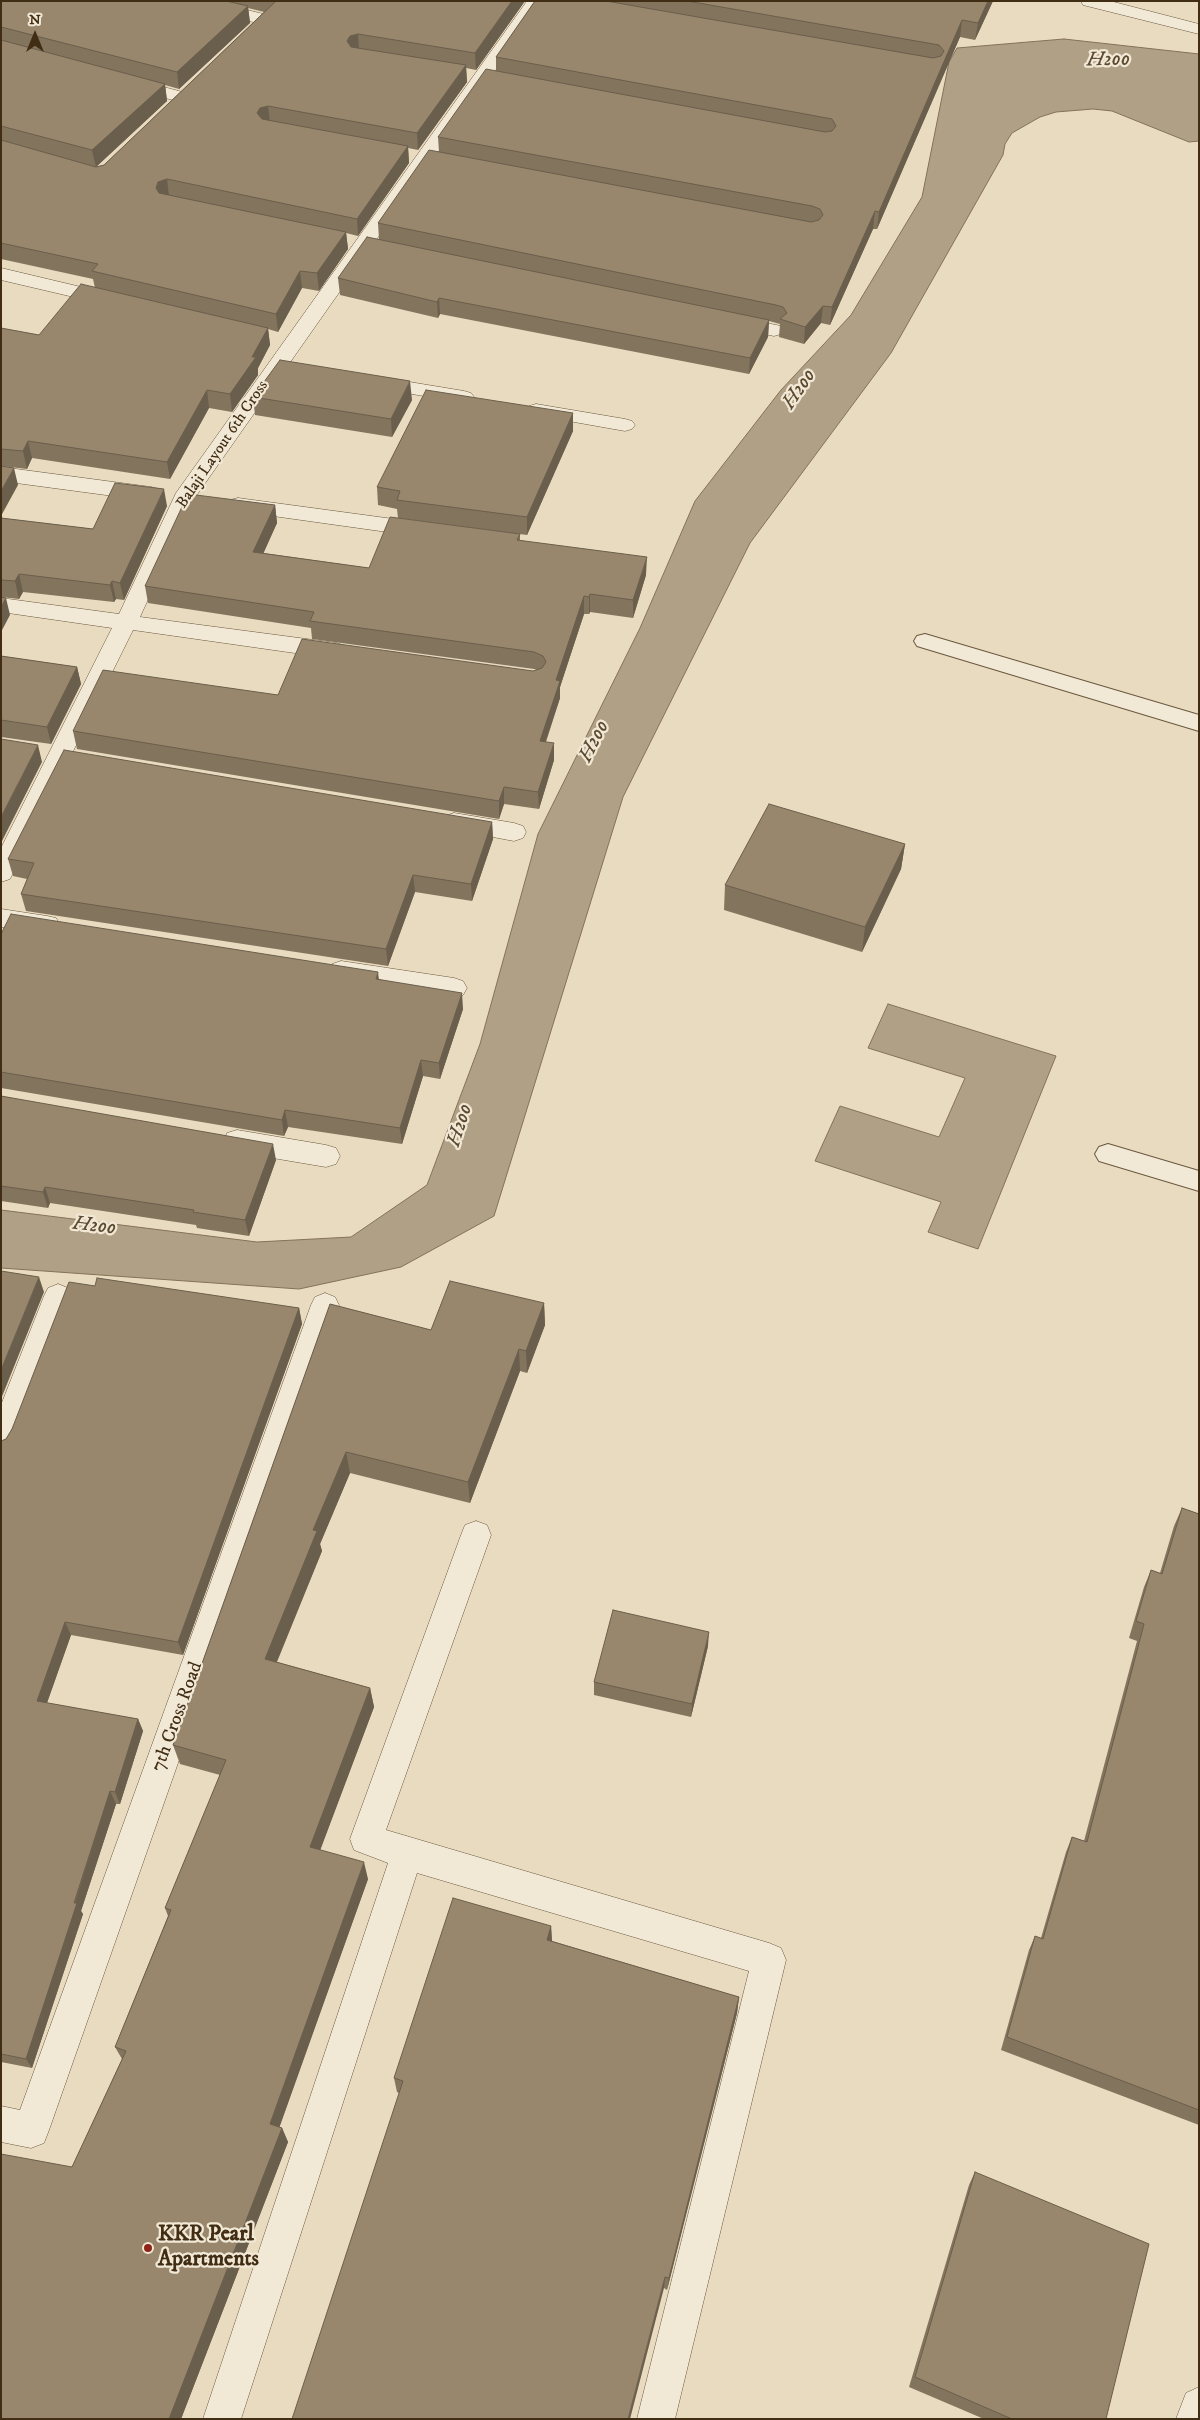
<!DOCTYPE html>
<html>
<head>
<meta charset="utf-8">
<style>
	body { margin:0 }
	#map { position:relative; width:1200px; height:2420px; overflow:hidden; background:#e9dbc0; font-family:"IM FELL DW Pica",serif }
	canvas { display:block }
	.frame { position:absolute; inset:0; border:2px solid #402d13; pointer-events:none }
	.north { position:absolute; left:10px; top:10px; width:50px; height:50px; -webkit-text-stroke:4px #f1e8d6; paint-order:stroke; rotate:0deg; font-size:14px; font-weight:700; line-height:20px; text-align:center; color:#402d13 }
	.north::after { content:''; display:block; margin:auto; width:18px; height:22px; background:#402d13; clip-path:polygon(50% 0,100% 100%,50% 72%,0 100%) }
</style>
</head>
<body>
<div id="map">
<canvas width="1200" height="2420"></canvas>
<div class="frame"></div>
<div class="north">N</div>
</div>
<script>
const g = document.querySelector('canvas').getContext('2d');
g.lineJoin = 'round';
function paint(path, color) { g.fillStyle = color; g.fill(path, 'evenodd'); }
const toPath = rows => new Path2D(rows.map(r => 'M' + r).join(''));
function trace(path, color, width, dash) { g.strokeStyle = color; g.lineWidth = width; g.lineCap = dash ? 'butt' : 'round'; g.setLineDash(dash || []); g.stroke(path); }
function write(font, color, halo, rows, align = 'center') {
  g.font = font + ' "IM FELL DW Pica",serif'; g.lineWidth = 4.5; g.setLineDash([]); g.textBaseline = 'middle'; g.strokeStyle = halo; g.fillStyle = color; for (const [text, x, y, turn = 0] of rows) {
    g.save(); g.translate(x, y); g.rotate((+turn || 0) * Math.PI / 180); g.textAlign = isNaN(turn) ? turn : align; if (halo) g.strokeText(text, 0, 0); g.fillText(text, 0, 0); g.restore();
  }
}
const water = toPath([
	[1064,39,1199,54,1199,141,1189,142,1112,111,1093,109,1056,112,1040,117,1012,133,1005,144,1003,155,891,353,750,543,623,797,494,1216,401,1267,299,1289,1,1268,1,1210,257,1242,351,1237,427,1185,480,1044,538,834,640,628,695,501,781,390,851,315,922,197,949,62,957,48,1064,39],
	[888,1004,1056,1056,978,1249,928,1232,941,1202,815,1161,840,1106,939,1137,965,1078,868,1048,888,1004]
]);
paint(water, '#b0a085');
trace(water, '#837257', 1);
const lane = toPath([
	[925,634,1199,715,1199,731,917,646,914,641,917,636,925,634],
	[1108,1144,1199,1171,1199,1191,1099,1161,1095,1154,1099,1147,1108,1144]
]);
const street = toPath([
	[178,1,209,1,272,16,275,20,272,24,266,25,180,5,178,1],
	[527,1,544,1,194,499,140,617,337,643,345,646,348,651,345,656,337,659,133,630,13,873,10,879,1,882,1,848,112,628,1,612,1,598,119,614,176,493,527,1],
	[1081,1,1110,1,1199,24,1199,34,1083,5,1081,1],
	[130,78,190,94,193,98,190,102,184,103,124,87,121,83,124,79,130,78],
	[1,268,119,296,122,300,119,304,112,306,1,280,1,268],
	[732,316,781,326,784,330,781,334,774,336,725,326,722,322,725,318,732,316],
	[373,376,464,391,471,393,474,397,471,401,464,403,366,386,363,382,366,378,373,376],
	[536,404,625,419,632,421,635,425,632,429,625,431,529,414,526,410,529,406,536,404],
	[1,467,151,487,159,489,162,494,159,499,151,501,1,481,1,467],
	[238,498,423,523,431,525,434,530,431,535,423,537,230,510,227,505,230,500,238,498],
	[454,813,514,823,523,826,526,832,523,838,514,841,445,828,442,822,445,816,454,813],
	[1,909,47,916,56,918,60,925,56,932,47,934,1,927,1,909],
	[341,961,454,978,463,981,467,988,463,995,454,998,341,981,332,978,328,971,332,964,341,961],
	[237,1130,326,1145,336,1148,340,1156,336,1164,326,1167,237,1152,227,1149,224,1141,227,1133,237,1130],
	[58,1284,68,1288,72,1296,16,1443,11,1452,1,1456,1,1405,44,1296,48,1288,58,1284],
	[325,1293,335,1297,339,1305,49,2130,44,2143,31,2148,1,2142,1,2106,20,2110,311,1305,315,1297,325,1293],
	[476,1521,487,1525,491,1535,386,1830,769,1943,781,1948,786,1960,675,2419,637,2419,749,1971,417,1873,241,2419,203,2419,388,1863,354,1850,350,1839,461,1535,465,1525,476,1521],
	[1199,2387,1199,2419,1176,2419,1186,2393,1199,2387]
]);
trace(lane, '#6a583e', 2);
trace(street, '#6a583e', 1);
paint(lane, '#f1e8d6');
paint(street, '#f1e8d6');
paint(toPath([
	[1,1,525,1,476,70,466,68,467,82,418,150,408,148,409,163,358,236,346,233,348,249,319,291,302,288,278,332,268,329,270,345,258,368,258,375,232,412,209,408,170,479,32,458,27,469,1,466,1,328,39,335,95,288,93,279,1,259],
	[248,8,264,12,104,165,96,167,167,101,165,85,179,89,250,23],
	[535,1,993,1,975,40,960,37,877,229,873,229,830,325,821,323,804,344,779,337,780,324,769,321,768,337,749,374,440,314,438,318,340,295,338,278,379,239,378,223,439,152,438,137,496,71,496,57],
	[253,397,412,400,392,437,255,415],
	[573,413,573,431,527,535,398,518,397,509,378,505,377,487],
	[275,505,277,523,263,553,369,568,520,534,520,540,646,575,633,618,590,612,589,614,584,614,560,687,560,698,546,742,554,760,539,809,504,804,499,819,77,749,73,731,278,695,533,671,537,670,534,669,312,639,311,628,148,603,145,586],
	[167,506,124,600,116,599,114,602,23,592,19,599,1,597,1,518,93,529],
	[1,656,77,667,81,684,51,744,1,737],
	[492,822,493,839,472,901,415,892,388,966,26,911,21,894,27,879,13,876,8,859],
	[905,844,901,869,862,952,724,910,725,885],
	[1,934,379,979,463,1009,440,1079,423,1076,402,1144,288,1127,284,1136,1,1088],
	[1,1096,276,1160,249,1236,197,1228,196,1225,50,1203,48,1208,1,1201],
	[95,1286,299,1308,302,1324,183,1655,71,1635,47,1703,138,1719,143,1731,120,1804,116,1804,81,1911,83,1914,32,2068,1,2062,1,1441,6,1439],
	[544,1303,545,1325,527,1373,520,1371,470,1503,350,1473,320,1544,322,1551,277,1662,370,1688,374,1707,320,1850,368,1879,279,2127,282,2128,288,2142,181,2419,1,2419,72,2167,122,2059,115,2047,168,1916,165,1908,220,1775,180,1764,173,1745,330,1304,431,1330],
	[1182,1508,1199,1514,1199,2125,1001,2050,1029,1950,1035,1936,1041,1938,1066,1852,1072,1837,1084,1841,1137,1641,1129,1638,1144,1587,1151,1570,1160,1573,1174,1526],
	[708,1646,691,1717,594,1695,594,1682],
	[551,1926,552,1941,739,1997,737,2013,667,2290,664,2288,399,2093,397,2092,394,2078],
	[975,2172,1106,2419,984,2419,909,2387,969,2185]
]), '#83745e');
paint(toPath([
	[512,1,525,1,476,70,475,53],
	[988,1,993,1,975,40,978,23],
	[248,6,250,23,179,89,177,72],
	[962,20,960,37,877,229,879,212],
	[358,34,359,51,352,53,347,41,350,36],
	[466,65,467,82,418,150,417,133],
	[165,84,167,101,96,167,92,150],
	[268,106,270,123,259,130,257,113,260,108],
	[408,146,409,163,358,236,357,219],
	[167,179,169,196,158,205,156,188,158,182],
	[875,211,873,229,830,325,832,307],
	[346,232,348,249,319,291,317,273],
	[300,271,302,288,278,332,276,314],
	[439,298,440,314,438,318,437,302],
	[823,306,821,323,804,344,805,327],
	[769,320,768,337,749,374,750,358],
	[268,328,270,345,258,368,258,375,232,412,230,394],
	[410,381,412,400,392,437,391,419],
	[207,390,209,408,170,479,167,462],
	[573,413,573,431,527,535,527,517],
	[28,441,32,458,27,469,23,451],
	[14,468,18,485,1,516,1,491],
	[164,489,167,506,124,600,120,583],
	[275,505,277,523,256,570,253,552],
	[647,557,646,575,633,618,633,600],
	[19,574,23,592,19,599,15,581],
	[112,581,116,599,114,602,110,585],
	[590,594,590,612,589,614,589,597],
	[584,596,584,614,560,687,560,698,540,758,540,741,556,680],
	[6,598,10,615,1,632,1,607],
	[77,667,81,684,51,744,47,727],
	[554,743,554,760,539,809,538,792],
	[38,745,42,762,1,843,1,817],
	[504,787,504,804,499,819,499,801],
	[492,822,493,839,472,901,471,884],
	[905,844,901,869,862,952,865,927],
	[413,875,415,892,388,966,386,949],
	[378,972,380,988,376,979],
	[462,993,463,1009,440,1079,439,1063],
	[421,1060,423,1076,402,1144,400,1128],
	[285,1110,288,1127,284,1136,282,1120],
	[273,1144,276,1160,249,1236,245,1220],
	[45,1187,50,1203,48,1208,43,1192],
	[39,1277,44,1292,1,1399,1,1370],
	[544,1303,545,1325,527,1373,526,1351],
	[299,1308,302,1324,183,1655,178,1642],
	[519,1349,520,1371,470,1503,468,1482],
	[346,1452,350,1473,320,1544,322,1551,270,1678,265,1659,313,1530],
	[65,1622,71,1635,43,1714,37,1701],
	[709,1632,708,1646,691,1717,692,1704],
	[370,1688,374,1707,315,1864,310,1847],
	[138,1719,143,1731,120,1804,115,1792],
	[110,1791,116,1804,81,1911,83,1914,32,2068,26,2059],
	[364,1862,368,1879,276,2137,270,2124],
	[551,1926,552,1942,547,1940],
	[739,1997,737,2013,667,2290,669,2278],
	[282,2128,288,2142,181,2419,169,2419],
	[665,2277,664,2288,630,2419,628,2419]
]), '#6a5e4c');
const building = toPath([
	[1,1,226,1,248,6,177,72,1,27,1,1],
	[274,1,512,1,475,53,358,34,350,36,347,41,351,47,466,65,417,133,268,106,260,108,257,113,262,119,408,146,357,219,167,179,158,182,156,188,159,193,346,232,317,273,300,271,276,314,92,271,98,264,1,243,1,140,96,167,104,165,275,2,274,1],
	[535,1,606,1,933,58,941,56,944,51,939,45,687,1,988,1,978,23,962,20,879,212,875,211,832,307,823,306,805,327,780,319,787,313,783,307,776,305,378,223,429,150,811,222,819,220,823,215,820,209,812,206,438,137,486,69,825,132,832,131,836,126,832,119,496,57,535,1],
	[1,40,165,84,92,150,1,126,1,40],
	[367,237,769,320,750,358,439,298,437,302,338,278,367,237],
	[81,284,268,328,252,357,256,357,230,394,207,390,167,462,28,441,23,451,1,449,1,328,39,335,81,284],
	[280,360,410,381,391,419,253,397,280,360],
	[426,390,573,413,527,517,397,500,400,491,377,487,426,390],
	[1,466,14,468,1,491,1,466],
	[115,483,164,489,120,583,112,581,110,585,19,574,15,581,1,580,1,518,93,529,115,483],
	[188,494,275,505,253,552,369,568,390,517,520,534,517,540,647,557,633,600,590,594,589,597,584,596,556,680,560,681,540,741,554,743,538,792,504,787,499,801,73,731,103,670,278,695,302,639,533,671,542,668,546,662,543,656,534,652,310,621,314,612,145,586,188,494],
	[1,597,6,598,1,607,1,597],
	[1,656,77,667,47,727,1,720,1,656],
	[1,739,38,745,1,817,1,739],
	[64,750,492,822,471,884,413,875,386,949,21,894,34,863,8,859,64,750],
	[769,804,905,844,865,927,725,885,769,804],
	[11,914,378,972,376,979,462,993,439,1063,421,1060,400,1128,285,1110,282,1120,1,1072,1,934,11,914],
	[1,1096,273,1144,245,1220,193,1212,194,1210,45,1187,43,1192,1,1186,1,1096],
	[1,1271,39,1277,1,1370,1,1271],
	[97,1278,299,1308,178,1642,65,1622,37,1701,138,1719,115,1792,110,1791,74,1903,77,1903,26,2059,1,2054,1,1441,6,1439,12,1429,69,1282,95,1286,97,1278],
	[450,1281,544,1303,526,1351,519,1349,468,1482,346,1452,313,1530,317,1531,265,1659,370,1688,310,1847,364,1862,270,2124,282,2128,169,2419,1,2419,1,2154,72,2167,126,2051,115,2047,171,1910,165,1908,226,1760,173,1745,330,1304,431,1330,450,1281],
	[1182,1508,1199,1514,1199,2110,1007,2037,1035,1936,1043,1939,1072,1837,1087,1842,1144,1624,1136,1621,1151,1570,1162,1574,1182,1508],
	[613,1610,709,1632,692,1704,594,1682,613,1610],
	[453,1898,551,1926,547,1940,739,1997,669,2278,665,2277,628,2419,292,2419,403,2081,394,2078,453,1898],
	[975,2172,1149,2244,1106,2419,1012,2419,915,2377,975,2172]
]);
paint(building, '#98876d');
trace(building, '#6a5e4c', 1);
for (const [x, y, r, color] of [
	[148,2248,5,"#8f2418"]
]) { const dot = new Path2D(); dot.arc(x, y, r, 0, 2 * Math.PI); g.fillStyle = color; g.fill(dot); trace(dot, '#f1e8d6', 2); }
write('16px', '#402d13', '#f1e8d6', [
	["Balaji Layout 6th Cross",223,445,-56]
]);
write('19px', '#402d13', '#f1e8d6', [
	["7th Cross Road",178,1717,-70]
]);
write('italic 20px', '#5c4a30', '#f1e8d6', [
	["H200",1108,61,-1],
	["H200",800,390,-56],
	["H200",595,742,-63],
	["H200",461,1126,-72],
	["H200",94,1227,7]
]);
write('bold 22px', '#402d13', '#f1e8d6', [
	["KKR Pearl",158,2235],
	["Apartments",158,2260]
], 'left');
</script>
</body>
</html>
